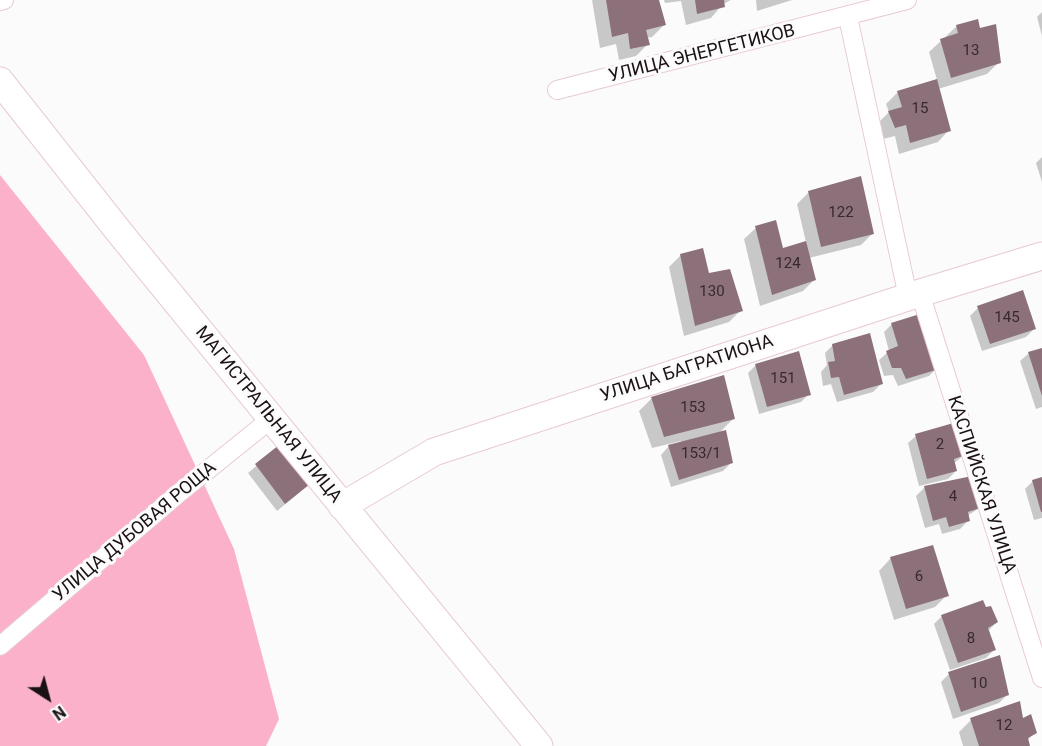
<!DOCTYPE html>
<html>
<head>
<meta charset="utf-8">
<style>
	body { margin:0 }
	#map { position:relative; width:1042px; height:746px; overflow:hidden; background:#fbfbfb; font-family:Roboto,sans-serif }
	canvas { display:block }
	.north { position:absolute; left:18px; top:668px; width:60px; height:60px; -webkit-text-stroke:4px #fbfbfb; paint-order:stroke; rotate:144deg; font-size:16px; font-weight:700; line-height:24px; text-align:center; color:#1b1114 }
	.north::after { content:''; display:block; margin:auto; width:21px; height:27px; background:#1b1114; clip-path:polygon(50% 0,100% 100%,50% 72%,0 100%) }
</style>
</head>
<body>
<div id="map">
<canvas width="1042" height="746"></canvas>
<div class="north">N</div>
</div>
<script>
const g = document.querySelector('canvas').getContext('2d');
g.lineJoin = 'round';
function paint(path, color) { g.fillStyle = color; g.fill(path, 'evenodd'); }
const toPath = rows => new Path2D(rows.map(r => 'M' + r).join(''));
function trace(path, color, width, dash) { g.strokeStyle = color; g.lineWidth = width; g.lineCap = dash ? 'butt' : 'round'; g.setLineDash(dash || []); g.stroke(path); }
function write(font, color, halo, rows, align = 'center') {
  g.font = font + ' Roboto,sans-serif'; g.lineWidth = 6; g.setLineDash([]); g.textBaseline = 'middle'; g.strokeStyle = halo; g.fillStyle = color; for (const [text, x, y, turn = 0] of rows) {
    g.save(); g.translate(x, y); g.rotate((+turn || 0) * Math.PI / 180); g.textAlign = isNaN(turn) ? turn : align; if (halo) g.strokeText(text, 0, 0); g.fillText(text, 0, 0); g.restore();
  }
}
paint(toPath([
	[0,175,144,355,234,549,279,719,266,746,0,746]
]), '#fcb1ca');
paint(toPath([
	[592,0,658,0,664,25,652,37,646,38,648,44,636,56,619,60,616,44,600,48],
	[664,0,731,0,723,4,711,18,686,25,681,1,665,3],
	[756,0,792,0,757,11],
	[1042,12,1042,36,1037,17],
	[957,26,979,29,999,62,987,74,938,89,949,130,938,142,899,154,895,136,883,139,877,124,889,112,886,104,898,92,937,80,929,52],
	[1042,157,1042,182,1036,163],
	[809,192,873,233,861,245,809,258,815,279,803,291,760,306,744,239,756,228,782,250,806,242,797,204],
	[681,255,708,274,741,310,729,322,684,336,669,267],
	[978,308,1034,329,1026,337,982,351,970,316],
	[892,324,937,368,929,376,898,386,893,375,884,376,879,360,889,351,884,332],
	[833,345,881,384,873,392,837,402,831,384,823,386,821,372,827,365,825,353],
	[1042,349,1042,407,1036,409,1020,361,1028,354],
	[756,365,809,394,801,402,759,414,748,373],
	[723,376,734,418,718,434,731,463,723,471,671,487,661,455,668,447,681,443,681,441,652,448,639,411,651,399],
	[916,436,964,455,953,464,956,471,948,479,919,486,908,443],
	[279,447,300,492,277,511,248,473],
	[971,478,981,507,967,516,968,521,960,529,942,534,939,524,925,528,916,496,924,488],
	[1042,478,1042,518,1034,520,1025,489,1033,481],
	[932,547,947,595,935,607,894,620,879,571,890,559],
	[942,616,997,622,989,630,994,650,986,658,950,670,934,624],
	[949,674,1007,695,999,703,953,719,941,682],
	[971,720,1022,720,1035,732,1027,741,1028,746,963,746,959,732]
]), '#0003');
paint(toPath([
	[606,0,659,0,666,25,646,30,650,45,630,49,628,33,612,37],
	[695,0,724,0,725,7,697,14],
	[978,19,980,28,996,24,1001,63,951,78,940,39,958,33,956,25],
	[937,79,951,131,910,143,906,125,895,128,888,111,902,107,897,91],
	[861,176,874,234,821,247,808,191],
	[776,220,783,248,806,241,816,280,772,295,755,226],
	[703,248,709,273,730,269,743,311,695,326,680,254],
	[1023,290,1036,329,990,344,977,306],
	[923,313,939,369,906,379,901,368,892,368,886,351,898,346,891,323],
	[870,333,883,384,844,395,839,377,831,378,828,362,835,361,832,344],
	[1042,348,1042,396,1028,352],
	[799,351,811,395,767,407,755,364],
	[724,375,735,419,664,437,651,397],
	[957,422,966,455,954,459,957,471,927,479,915,434],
	[726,430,733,463,679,480,668,445],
	[279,445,310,484,285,504,255,464],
	[972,476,983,507,968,512,970,521,949,527,946,517,933,521,924,486],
	[1042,477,1042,512,1041,512,1032,480],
	[933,545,949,596,906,609,890,557],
	[983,600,986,607,991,606,998,622,988,628,996,650,958,663,941,615],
	[1000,655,1009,695,961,712,948,672],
	[1020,701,1023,718,1031,714,1037,733,1028,738,1030,746,979,746,970,718]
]), '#8c717a');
const street = toPath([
	[0,1,4,0],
	[848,17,908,297],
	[557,90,907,0],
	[920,293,1042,678],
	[0,646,179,493,271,419]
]);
const secondary = toPath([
	[0,81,120,233,539,746],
	[342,506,434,452,920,293,1042,256]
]);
trace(street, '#e8cad3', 20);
trace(secondary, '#e8cad3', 29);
trace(street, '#fff', 18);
trace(secondary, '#fff', 27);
write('15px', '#37292e', null, [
	["13",971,51],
	["15",920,109],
	["122",841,213],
	["124",788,264],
	["130",712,292],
	["145",1007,318],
	["151",783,379],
	["153",693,408],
	["2",940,445],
	["153/1",701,454],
	["4",953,497],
	["6",919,577],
	["8",971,639],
	["10",979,684],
	["12",1004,726]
]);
write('18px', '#1b1114', '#fbfbfb', [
	["УЛИЦА ЭНЕРГЕТИКОВ",702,54,-14],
	["УЛИЦА БАГРАТИОНА",687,369,-18],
	["МАГИСТРАЛЬНАЯ УЛИЦА",268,415,51],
	["КАСПИЙСКАЯ УЛИЦА",981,485,72],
	["УЛИЦА ДУБОВАЯ РОЩА",135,532,-40]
]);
</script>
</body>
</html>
